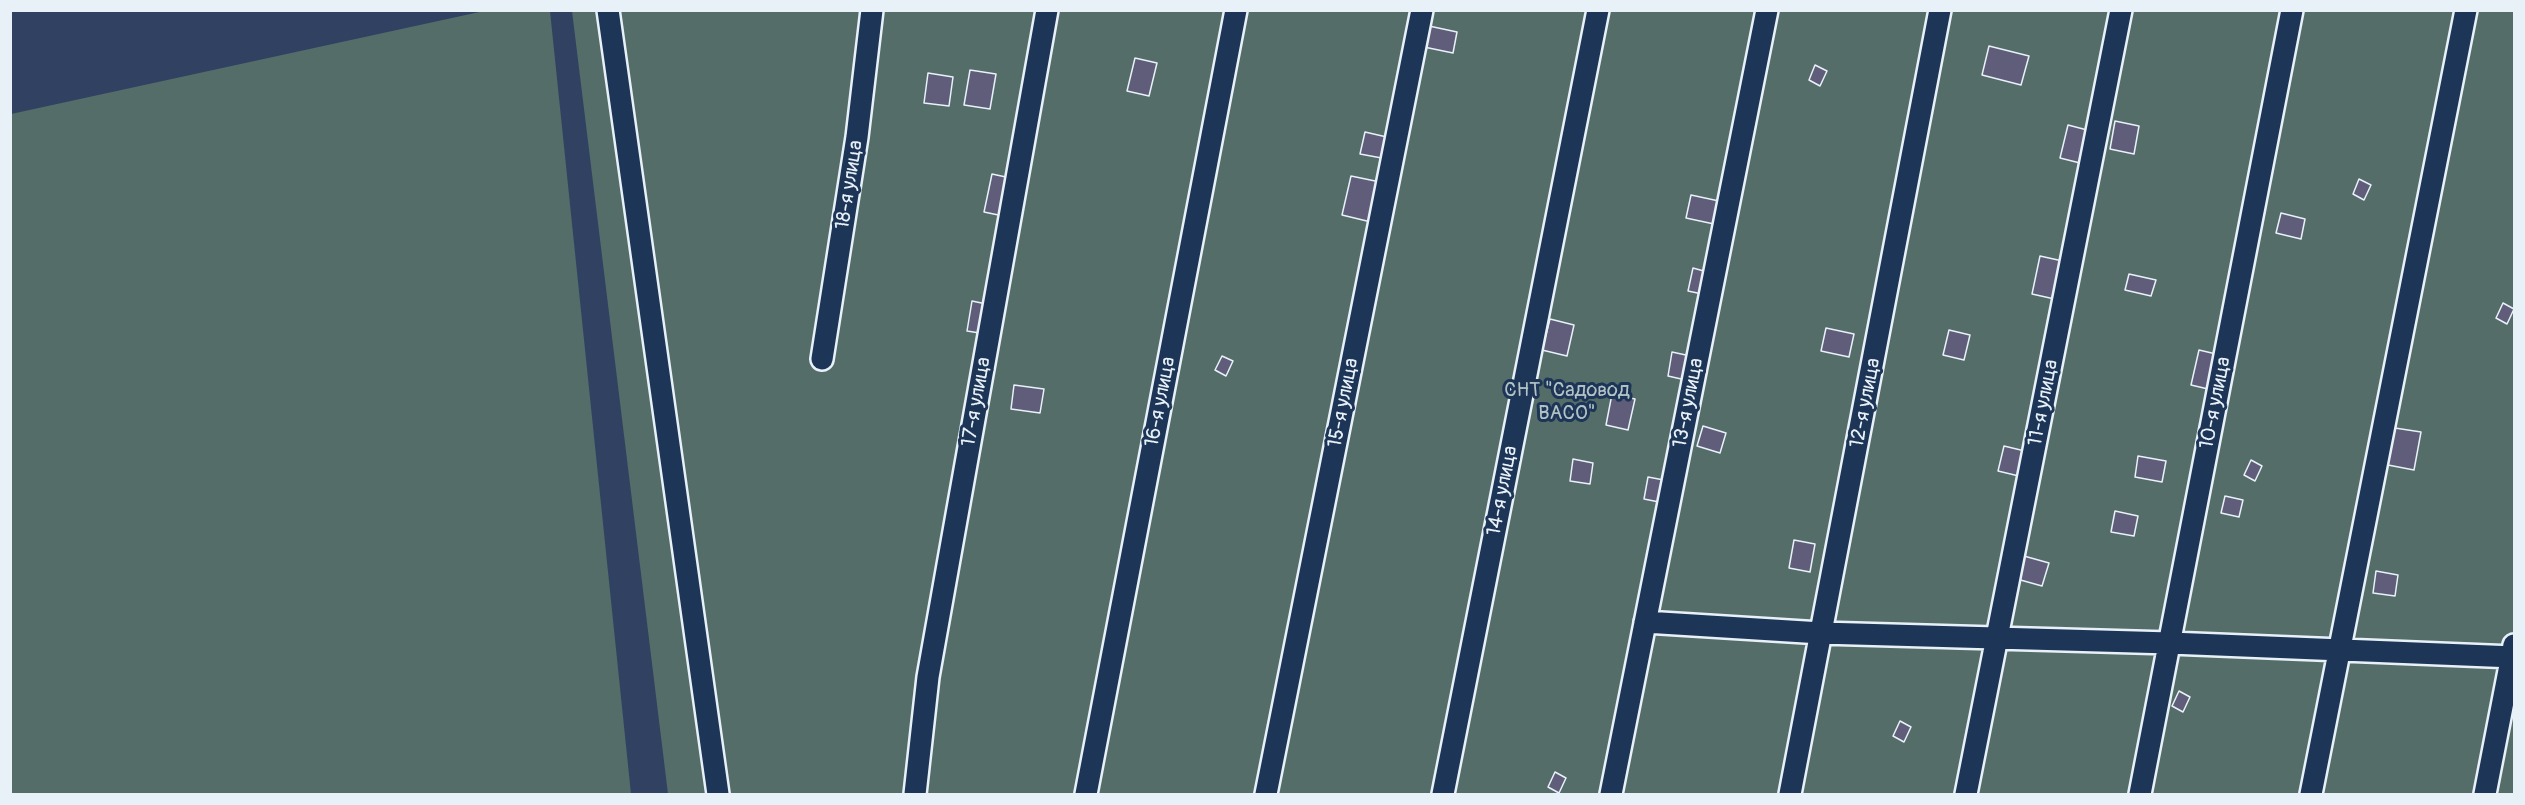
<!DOCTYPE html>
<html>
<head>
<meta charset="utf-8">
<style>
	body { margin:0 }
	#map { position:relative; width:2525px; height:805px; overflow:hidden; background:#314162; font-family:Pangolin,sans-serif }
	canvas { display:block }
	.frame { position:absolute; inset:0; border:12px solid #e8f1f8; pointer-events:none }
</style>
</head>
<body>
<div id="map">
<canvas width="2525" height="805"></canvas>
<div class="frame"></div>
</div>
<script>
const g = document.querySelector('canvas').getContext('2d');
g.lineJoin = 'round';
function paint(path, color) { g.fillStyle = color; g.fill(path, 'evenodd'); }
const toPath = rows => new Path2D(rows.map(r => 'M' + r).join(''));
function trace(path, color, width, dash) { g.strokeStyle = color; g.lineWidth = width; g.lineCap = dash ? 'butt' : 'round'; g.setLineDash(dash || []); g.stroke(path); }
function write(font, color, halo, rows, align = 'center') {
  g.font = font + ' Pangolin,sans-serif'; g.lineWidth = 6; g.setLineDash([]); g.textBaseline = 'middle'; g.strokeStyle = halo; g.fillStyle = color; for (const [text, x, y, turn = 0] of rows) {
    g.save(); g.translate(x, y); g.rotate((+turn || 0) * Math.PI / 180); g.textAlign = isNaN(turn) ? turn : align; if (halo) g.strokeText(text, 0, 0); g.fillText(text, 0, 0); g.restore();
  }
}
paint(toPath([
	[484,11,550,11,631,794,11,794,11,114],
	[572,11,2514,11,2514,794,668,794]
]), '#546d69');
const building = toPath([
	[1429,26,1457,32,1453,53,1424,47,1429,26],
	[1989,46,2029,56,2021,85,1982,75,1989,46],
	[1135,58,1157,63,1149,96,1127,91,1135,58],
	[1815,65,1827,71,1820,86,1809,80,1815,65],
	[970,70,996,74,990,109,964,105,970,70],
	[928,73,953,77,949,106,924,103,928,73],
	[2115,121,2139,126,2134,154,2110,149,2115,121],
	[2068,125,2091,131,2084,164,2060,158,2068,125],
	[1365,132,1391,138,1387,159,1360,154,1365,132],
	[992,174,1015,179,1008,217,984,212,992,174],
	[1351,176,1380,182,1371,222,1342,215,1351,176],
	[2359,179,2371,185,2364,200,2353,194,2359,179],
	[1691,195,1719,201,1714,224,1686,218,1691,195],
	[2281,213,2305,219,2301,239,2276,233,2281,213],
	[2040,256,2067,262,2059,300,2032,294,2040,256],
	[1693,268,1711,273,1707,295,1688,291,1693,268],
	[2129,274,2156,280,2151,296,2125,290,2129,274],
	[972,301,991,305,986,334,967,331,972,301],
	[2503,303,2514,309,2507,324,2496,318,2503,303],
	[1550,319,1574,325,1567,356,1542,350,1550,319],
	[1826,328,1854,334,1849,357,1821,351,1826,328],
	[1949,330,1970,335,1964,360,1943,355,1949,330],
	[2199,350,2216,354,2208,389,2191,385,2199,350],
	[1672,352,1695,357,1690,381,1668,376,1672,352],
	[1222,356,1233,361,1226,376,1215,370,1222,356],
	[1014,385,1044,389,1040,413,1011,409,1014,385],
	[1612,394,1635,399,1628,430,1606,425,1612,394],
	[1703,426,1726,433,1720,453,1697,446,1703,426],
	[2395,428,2421,432,2414,470,2388,465,2395,428],
	[2004,446,2029,452,2023,477,1998,471,2004,446],
	[2138,456,2166,461,2162,482,2135,477,2138,456],
	[1573,459,1593,463,1590,484,1570,481,1573,459],
	[2251,460,2262,466,2255,481,2244,475,2251,460],
	[1648,477,1669,481,1664,503,1644,499,1648,477],
	[2225,496,2243,500,2239,517,2221,513,2225,496],
	[2115,511,2138,516,2134,536,2111,532,2115,511],
	[1794,540,1815,544,1810,572,1789,568,1794,540],
	[2024,556,2049,563,2042,586,2017,579,2024,556],
	[2376,571,2398,575,2395,596,2373,593,2376,571],
	[2179,691,2190,697,2183,712,2172,706,2179,691],
	[1900,721,1911,727,1904,742,1893,736,1900,721],
	[1555,772,1566,778,1559,793,1548,787,1555,772]
]);
paint(building, '#605d7a');
trace(building, '#e8f1f8', 1.5);
const minor = toPath([
	[608,10,718,794],
	[822,359,857,137,872,10],
	[1645,622,1821,633,2170,643,2514,657],
	[915,794,928,677,1047,10],
	[1086,794,1236,10],
	[1266,794,1422,10],
	[1443,794,1598,10],
	[1611,794,1767,10],
	[1790,794,1940,10],
	[1966,794,2121,10],
	[2140,794,2292,10],
	[2311,794,2466,10],
	[2485,794,2514,645]
]);
trace(minor, '#e8f1f8', 26);
trace(minor, '#1d3557', 21);
write('20px', '#e8f1f8', '#1d3557', [
	["18-я улица",850,185,-81],
	["17-я улица",977,402,-80],
	["16-я улица",1161,402,-79],
	["15-я улица",1344,403,-79],
	["13-я улица",1689,403,-79],
	["12-я улица",1866,403,-79],
	["11-я улица",2044,403,-79],
	["10-я улица",2216,403,-79],
	["14-я улица",1503,491,-79]
]);
write('20px', '#b4c3c6', '#1d3557', [
	["СНТ \"Садовод",1567,391],
	["ВАСО\"",1567,414]
]);
</script>
</body>
</html>
